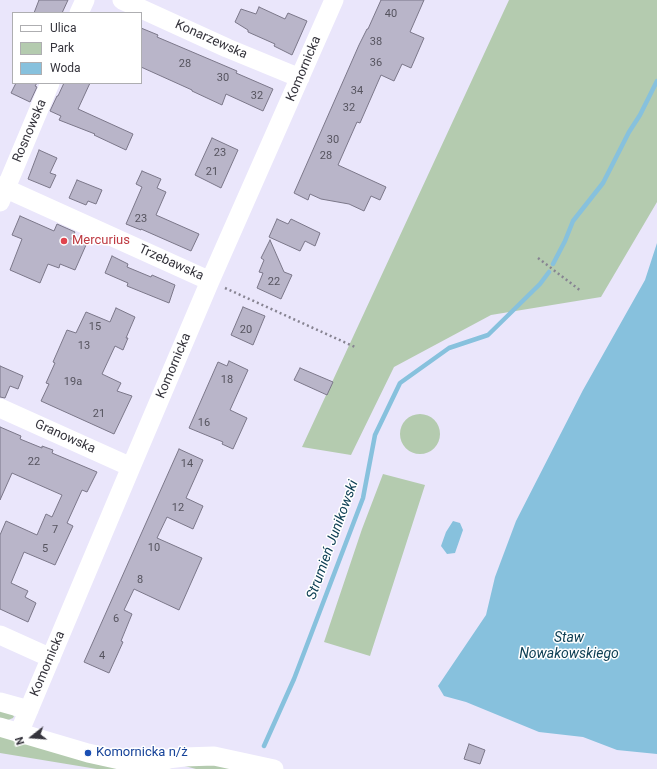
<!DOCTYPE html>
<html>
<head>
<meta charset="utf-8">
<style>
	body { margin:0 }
	#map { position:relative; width:657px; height:769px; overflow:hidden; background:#eae6fb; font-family:Roboto,sans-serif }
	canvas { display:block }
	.legend { position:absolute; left:12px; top:12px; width:130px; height:72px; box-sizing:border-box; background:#fff; border:1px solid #aeaeb1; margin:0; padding:5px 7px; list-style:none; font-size:12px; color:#35343c }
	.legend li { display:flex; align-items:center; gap:8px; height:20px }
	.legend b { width:20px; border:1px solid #aeaeb1 }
	.north { position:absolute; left:12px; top:717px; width:40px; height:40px; -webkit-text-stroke:3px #fff; paint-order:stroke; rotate:253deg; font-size:11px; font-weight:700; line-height:16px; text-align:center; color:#35343c }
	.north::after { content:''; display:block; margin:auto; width:14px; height:18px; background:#35343c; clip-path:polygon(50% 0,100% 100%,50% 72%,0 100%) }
</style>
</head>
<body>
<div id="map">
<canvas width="657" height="769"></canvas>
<ul class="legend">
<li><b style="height:5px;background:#fff"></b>Ulica</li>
<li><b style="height:11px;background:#b4cbaf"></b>Park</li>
<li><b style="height:11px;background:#87c1dd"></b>Woda</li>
</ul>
<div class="north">N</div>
</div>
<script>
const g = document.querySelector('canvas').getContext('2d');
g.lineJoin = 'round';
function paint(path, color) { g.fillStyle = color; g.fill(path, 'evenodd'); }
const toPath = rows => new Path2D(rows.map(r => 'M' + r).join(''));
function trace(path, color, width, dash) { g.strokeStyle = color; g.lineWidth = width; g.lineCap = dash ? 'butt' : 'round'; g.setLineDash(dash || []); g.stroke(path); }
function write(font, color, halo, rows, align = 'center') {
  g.font = font + ' Roboto,sans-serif'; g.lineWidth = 3; g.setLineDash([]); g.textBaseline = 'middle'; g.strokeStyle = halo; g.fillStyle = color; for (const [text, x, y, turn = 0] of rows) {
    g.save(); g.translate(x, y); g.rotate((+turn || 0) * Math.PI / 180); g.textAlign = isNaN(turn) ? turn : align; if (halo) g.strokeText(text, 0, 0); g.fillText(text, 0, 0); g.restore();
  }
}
paint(toPath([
	[509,0,657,0,657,202,601,297,491,315,394,367,351,455,302,447],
	'400 434a20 20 0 1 1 40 0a20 20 0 1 1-40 0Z',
	[383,474,425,485,370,656,324,642,362,529],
	[0,706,14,716,13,718,8,720,0,719],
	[0,735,122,769,97,769,0,753],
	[181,762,255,769,196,769,181,765]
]), '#b4cbaf');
paint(toPath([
	[657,243,657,754,617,750,583,737,539,732,466,702,444,696,438,686,486,615,495,577,516,521,583,390,645,280],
	[453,521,460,523,463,530,455,553,447,554,441,546,446,532]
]), '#87c1dd');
trace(toPath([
	[553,264,565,241,573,221,603,183,629,132,640,115,657,81],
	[264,746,294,679,363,498,375,435,400,383,449,348,488,335,540,284,549,272]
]), '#87c1dd', 4.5);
const building = toPath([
	[39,0,68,0,62,13,34,13,39,0],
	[381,0,424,0,410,32,424,38,411,68,402,64,394,81,381,75,360,123,357,122,338,165,386,187,380,200,371,196,364,211,349,204,321,199,310,194,308,200,294,193,359,45,367,29,368,29,381,0],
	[259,7,285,19,288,13,307,21,292,55,274,46,275,44,248,32,248,30,235,22,241,9,256,14,259,7],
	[141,28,158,35,157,37,237,71,236,73,273,89,263,111,226,94,222,105,192,91,192,90,141,67,141,28],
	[16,83,37,83,35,86,37,87,30,102,11,93,16,83],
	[64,83,90,83,78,109,133,134,126,150,94,135,95,134,59,120,61,116,50,111,57,96,58,96,64,83],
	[212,138,238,150,221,188,195,175,212,138],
	[39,150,57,158,50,173,56,175,50,188,28,179,39,150],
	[142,171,161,179,157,188,166,192,156,215,199,234,191,251,141,229,141,230,126,224,142,187,136,184,142,171],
	[77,180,102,190,96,204,88,201,86,205,69,198,77,180],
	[20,216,54,231,57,224,75,232,71,239,86,245,75,270,60,264,59,268,48,264,40,283,10,270,22,239,12,235,20,216],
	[277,219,288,224,291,219,320,233,315,246,305,241,300,251,269,237,277,219],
	[270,240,284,272,292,275,281,299,257,288,263,273,259,272,264,260,261,258,270,240],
	[112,256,128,264,127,267,151,277,152,275,175,285,169,303,127,286,128,283,105,273,112,256],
	[243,307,265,316,253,345,231,335,243,307],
	[116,308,135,317,126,338,128,338,123,350,115,346,102,374,121,383,117,391,132,396,114,434,41,401,49,384,46,383,55,363,53,362,67,330,76,333,86,312,110,322,116,308],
	[229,361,248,370,230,410,247,418,233,449,222,444,223,442,189,428,218,362,227,366,229,361],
	[0,366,23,376,18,389,10,386,5,398,0,397,0,366],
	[300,368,333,382,327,395,294,380,300,368],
	[0,427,21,436,20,439,42,448,42,446,53,450,52,453,97,472,87,492,82,490,67,523,73,526,55,565,24,552,11,583,28,591,25,597,36,603,28,622,0,609,0,535,6,521,37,535,46,514,52,517,62,495,12,473,0,500,0,427],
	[179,449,203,460,186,498,203,506,193,529,167,517,157,538,202,558,179,610,134,589,124,610,132,614,121,641,123,642,109,673,84,662,179,449],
	[469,744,485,750,480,764,464,759,469,744]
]);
paint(building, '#b9b5c9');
trace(building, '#7b7789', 1);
trace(toPath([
	[538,258,581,291],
	[225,288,355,347]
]), '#878492', 2.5, [2, 3]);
trace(toPath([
	[122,0,227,48,300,78],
	[79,13,85,0],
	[0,186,210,281],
	[0,202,50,83],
	[0,408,131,467],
	[0,635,51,658],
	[0,702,29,710],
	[0,727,88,753,161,769],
	[19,733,131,467,210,281,334,0],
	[144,762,184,757,214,756,274,769]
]), '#fff', 19);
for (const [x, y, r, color] of [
	[64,241,4,"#e0444e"],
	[88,753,4,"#1a4fb4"]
]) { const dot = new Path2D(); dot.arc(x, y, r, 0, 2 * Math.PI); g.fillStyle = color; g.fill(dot); trace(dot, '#fff', 1.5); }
write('11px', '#56545f', null, [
	["40",391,14],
	["38",376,42],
	["36",376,63],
	["28",185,64],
	["30",223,78],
	["34",357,91],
	["32",257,96],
	["32",349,108],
	["30",333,140],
	["23",220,153],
	["28",326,156],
	["21",212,172],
	["23",141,219],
	["22",274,282],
	["15",95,327],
	["20",246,330],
	["13",84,346],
	["18",227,380],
	["19a",73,382],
	["21",99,414],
	["16",204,423],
	["22",34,462],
	["14",187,464],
	["12",178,508],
	["7",55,530],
	["10",154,548],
	["5",45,549],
	["8",140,580],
	["6",116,619],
	["4",102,656]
]);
write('13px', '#35343c', '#fff', [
	["Konarzewska",211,40,24],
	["Komornicka",304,69,-67],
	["Rosnowska",30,131,-67],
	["Trzebawska",171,263,24],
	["Komornicka",174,366,-67],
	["Granowska",65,437,24],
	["Komornicka",48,664,-67]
]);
write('13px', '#be3a42', '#fff', [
	["Mercurius",72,241]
], 'left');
write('13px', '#164399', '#fff', [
	["Komornicka n/ż",96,753]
], 'left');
write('italic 14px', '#0f4055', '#fff', [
	["Strumień Junikowski",333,540,-70],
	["Staw",569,638],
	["Nowakowskiego",569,654]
]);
</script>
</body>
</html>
